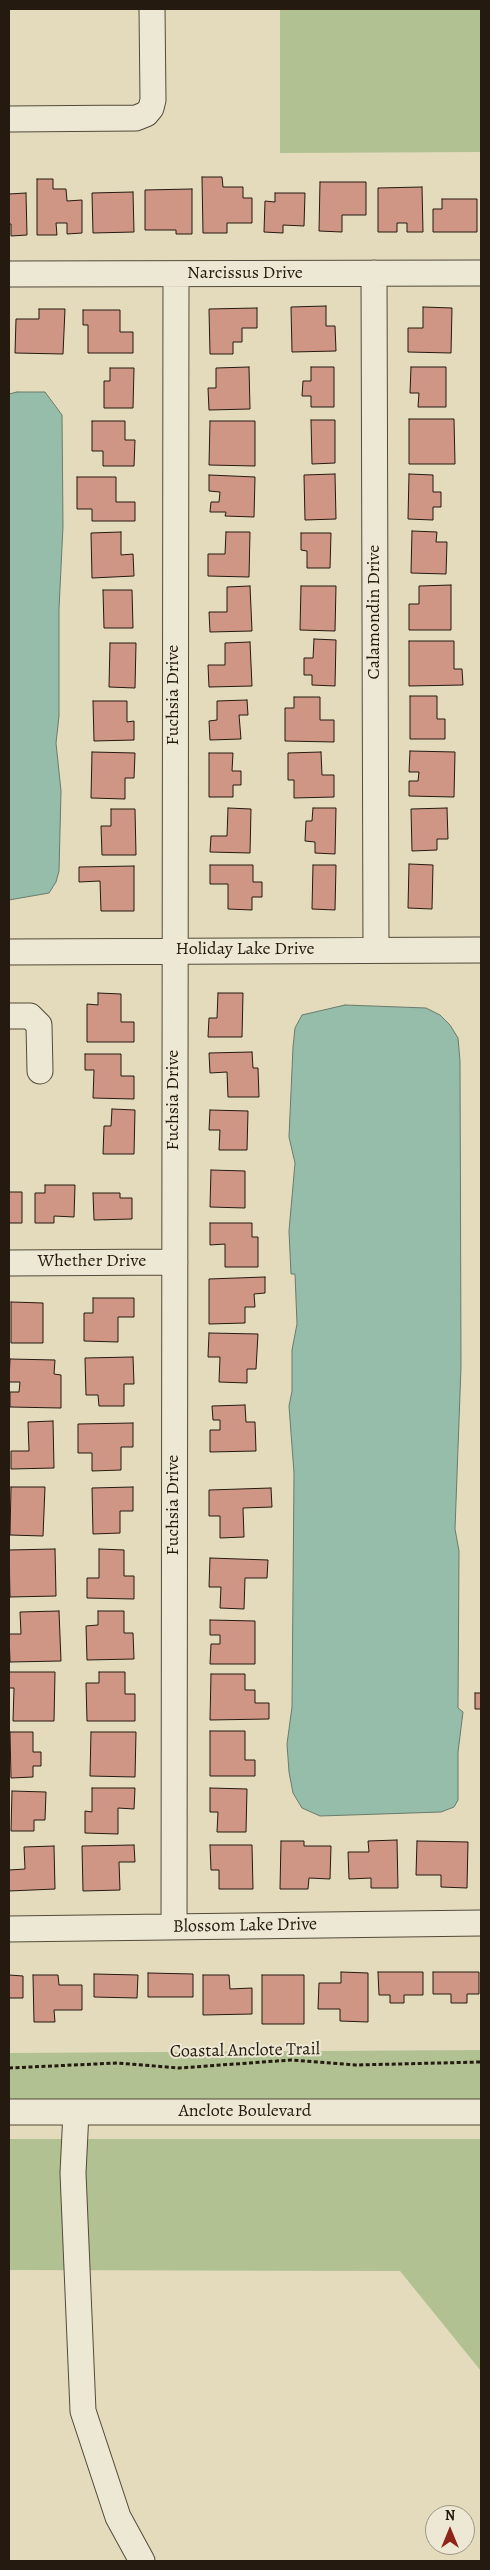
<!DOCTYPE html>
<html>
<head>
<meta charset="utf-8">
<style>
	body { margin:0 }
	#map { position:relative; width:490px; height:2570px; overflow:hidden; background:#e3dbbb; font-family:Alegreya,serif }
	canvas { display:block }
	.frame { position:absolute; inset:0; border:10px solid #251a10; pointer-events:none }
	.north { position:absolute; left:425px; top:2505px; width:50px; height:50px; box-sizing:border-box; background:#ede8d3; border:1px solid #9d9685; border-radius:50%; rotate:0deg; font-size:14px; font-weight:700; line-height:20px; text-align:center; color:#251a10 }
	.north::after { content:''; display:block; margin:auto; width:18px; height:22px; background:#8f2418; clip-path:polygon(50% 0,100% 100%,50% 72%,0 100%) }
</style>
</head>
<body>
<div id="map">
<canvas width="490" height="2570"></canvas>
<div class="frame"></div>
<div class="north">N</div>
</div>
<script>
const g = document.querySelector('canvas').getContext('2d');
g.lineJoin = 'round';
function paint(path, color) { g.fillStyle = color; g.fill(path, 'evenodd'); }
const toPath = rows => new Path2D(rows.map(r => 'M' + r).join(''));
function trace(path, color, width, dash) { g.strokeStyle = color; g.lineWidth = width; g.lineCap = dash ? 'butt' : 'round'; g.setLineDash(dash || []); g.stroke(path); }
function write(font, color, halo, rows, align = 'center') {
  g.font = font + ' Alegreya,serif'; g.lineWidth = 4; g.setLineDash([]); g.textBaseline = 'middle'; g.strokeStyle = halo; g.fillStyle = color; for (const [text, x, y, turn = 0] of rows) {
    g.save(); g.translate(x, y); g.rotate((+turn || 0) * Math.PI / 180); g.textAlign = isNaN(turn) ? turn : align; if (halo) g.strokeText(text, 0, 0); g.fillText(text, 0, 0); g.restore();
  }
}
paint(toPath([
	[280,9,481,9,481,152,280,153],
	[481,2050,481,2100,9,2106,9,2053],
	[9,2139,481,2139,481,2371,400,2271,9,2270]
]), '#b1c192');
const water = toPath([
	[17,392,45,392,62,415,63,526,59,609,59,716,56,743,61,791,59,871,56,882,49,893,9,900,9,394,17,392],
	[345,1005,426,1008,440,1015,450,1025,458,1038,460,1061,461,1367,455,1529,459,1551,458,1708,463,1712,458,1752,458,1800,454,1807,441,1812,320,1816,302,1808,293,1793,289,1772,287,1744,292,1707,294,1473,289,1406,292,1391,292,1350,297,1324,295,1274,291,1274,289,1231,295,1163,289,1137,293,1047,295,1028,302,1015,345,1005]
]);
paint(water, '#96bcaa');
trace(water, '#697b6c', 1);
const building = toPath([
	[202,177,222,177,223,187,243,187,243,198,252,198,252,223,227,223,227,233,203,233,202,177],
	[37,179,53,179,53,189,66,189,67,201,82,200,82,233,67,234,67,223,56,223,57,235,37,235,37,179],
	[320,182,366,182,366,215,342,215,342,232,319,231,320,182],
	[422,187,423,232,407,232,407,223,397,223,397,232,378,232,378,188,422,187],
	[192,189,192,234,176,234,176,230,145,230,145,190,192,189],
	[133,192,134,232,93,233,92,193,133,192],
	[26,193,27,235,11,236,11,224,9,224,9,194,26,193],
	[275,193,305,193,304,226,283,225,283,233,264,232,265,201,275,202,275,193],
	[442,199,477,199,477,232,433,232,433,209,442,209,442,199],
	[326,306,326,326,335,326,336,351,292,352,291,307,326,306],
	[423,307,452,308,451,353,408,352,408,328,423,328,423,307],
	[257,308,257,328,242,328,242,342,233,342,233,354,210,354,209,309,257,308],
	[39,309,65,309,63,354,15,353,16,319,39,319,39,309],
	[83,310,120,310,120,332,133,332,133,353,88,353,88,325,83,325,83,310],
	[249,367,250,409,209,410,208,388,216,388,216,368,249,367],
	[311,367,334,367,334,407,311,407,311,396,302,396,303,381,311,381,311,367],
	[411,367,446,367,446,407,418,407,419,393,410,393,411,367],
	[110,368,134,368,133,408,104,408,104,381,110,381,110,368],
	[409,419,454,419,455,464,409,464,409,419],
	[311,420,335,420,335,463,312,464,311,420],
	[92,421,125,421,125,440,135,440,134,466,103,466,103,451,92,451,92,421],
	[210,421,255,421,255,466,209,465,210,421],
	[335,474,336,519,305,520,304,475,335,474],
	[409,474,433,475,433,492,441,492,441,507,433,507,433,520,408,519,409,474],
	[209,475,255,477,254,517,225,516,226,512,210,512,211,502,219,502,220,492,209,491,209,475],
	[77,477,116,477,116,502,135,502,135,521,92,521,92,509,77,509,77,477],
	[412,531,437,532,436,542,447,542,446,574,411,573,412,531],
	[121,532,121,555,133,554,134,576,92,578,91,533,121,532],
	[226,532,250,532,249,577,208,576,208,554,225,554,226,532],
	[301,533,331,533,330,568,307,568,307,551,301,550,301,533],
	[451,585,451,630,409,630,409,604,419,604,419,586,451,585],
	[250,586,252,631,210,632,209,612,227,612,227,587,250,586],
	[301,586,336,586,335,631,300,630,301,586],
	[103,590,132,590,133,628,104,628,103,590],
	[314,639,336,640,335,686,312,685,312,675,304,675,304,658,313,658,314,639],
	[409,641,454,641,454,669,462,669,463,685,409,686,409,641],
	[250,642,252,686,209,687,208,665,225,665,225,643,250,642],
	[110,643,136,643,135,688,109,687,110,643],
	[410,696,437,696,437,719,445,719,445,739,410,739,410,696],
	[294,697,320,697,320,720,334,720,334,742,285,741,285,708,294,708,294,697],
	[247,700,248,715,239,715,241,739,210,740,209,721,217,720,217,701,247,700],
	[93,701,127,701,127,722,134,721,134,740,94,741,93,701],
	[410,751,455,752,454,797,409,796,409,781,418,781,419,772,409,772,410,751],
	[92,752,135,753,134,778,125,778,125,799,91,798,92,752],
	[321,752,322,775,334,775,334,797,294,798,294,780,288,780,288,753,321,752],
	[209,753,233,753,232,771,241,771,241,785,233,785,233,797,209,797,209,753],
	[228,808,251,809,250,853,210,852,211,836,227,836,228,808],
	[313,808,336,808,335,854,315,853,315,842,305,841,306,821,312,821,313,808],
	[447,808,448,839,437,839,437,850,412,851,411,809,447,808],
	[111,809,135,809,136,855,102,855,101,826,111,826,111,809],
	[409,864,433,865,432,909,408,908,409,864],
	[210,865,253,865,253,882,262,882,262,897,252,897,252,910,228,909,228,884,210,884,210,865],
	[313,865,336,865,335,910,312,909,313,865],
	[134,866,134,911,101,911,100,881,79,882,79,867,134,866],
	[98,993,121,994,121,1022,134,1022,134,1042,87,1042,87,1004,98,1005,98,993],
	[218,993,243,993,242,1037,208,1037,209,1018,217,1018,218,993],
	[252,1052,253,1068,258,1068,259,1097,228,1097,227,1072,210,1073,209,1053,252,1052],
	[85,1054,121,1054,121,1076,134,1076,134,1099,93,1098,94,1070,85,1070,85,1054],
	[112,1109,135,1110,134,1154,103,1154,104,1126,111,1126,112,1109],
	[210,1110,248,1111,247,1150,219,1150,220,1130,209,1130,210,1110],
	[211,1170,245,1171,245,1208,210,1207,211,1170],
	[45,1185,75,1185,74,1217,54,1216,54,1223,35,1223,35,1193,45,1193,45,1185],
	[9,1192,22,1192,22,1223,9,1223,9,1192],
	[93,1193,120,1193,120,1198,132,1198,132,1219,94,1220,93,1193],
	[210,1223,252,1223,252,1237,258,1237,258,1267,225,1267,225,1244,210,1245,210,1223],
	[265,1277,265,1293,254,1294,255,1307,245,1307,245,1323,209,1324,209,1279,265,1277],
	[93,1298,134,1298,134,1317,118,1317,118,1342,84,1341,84,1313,93,1313,93,1298],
	[11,1302,43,1303,43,1343,11,1343,11,1302],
	[209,1333,258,1334,256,1369,247,1369,247,1383,219,1382,220,1357,208,1357,209,1333],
	[133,1357,134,1384,124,1384,124,1406,99,1406,98,1395,86,1395,85,1358,133,1357],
	[10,1359,55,1360,54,1374,61,1375,61,1408,10,1407,10,1392,19,1392,20,1382,9,1382,10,1359],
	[245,1405,246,1422,255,1422,256,1451,210,1452,210,1430,220,1430,220,1420,213,1420,212,1406,245,1405],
	[53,1421,54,1468,11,1469,11,1451,29,1451,28,1422,53,1421],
	[133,1423,133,1447,121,1447,121,1470,92,1471,92,1453,78,1453,78,1424,133,1423],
	[11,1487,45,1487,43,1536,10,1535,11,1487],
	[133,1487,133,1511,120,1511,120,1533,93,1534,92,1488,133,1487],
	[271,1488,272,1507,243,1508,244,1537,220,1538,220,1516,209,1516,209,1490,271,1488],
	[55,1549,56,1596,10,1597,9,1550,55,1549],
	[99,1549,124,1550,124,1576,134,1576,134,1599,87,1598,87,1578,99,1578,99,1549],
	[210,1558,268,1560,267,1578,245,1578,244,1609,220,1608,221,1587,209,1587,210,1558],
	[59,1611,61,1661,10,1662,9,1634,21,1634,20,1612,59,1611],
	[98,1611,124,1611,124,1633,133,1633,134,1659,87,1660,86,1626,98,1625,98,1611],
	[210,1620,255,1621,255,1664,210,1664,211,1644,220,1644,220,1635,210,1635,210,1620],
	[9,1672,55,1672,54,1721,13,1721,14,1688,9,1688,9,1672],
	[99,1672,125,1672,125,1694,135,1694,135,1721,87,1721,86,1683,99,1683,99,1672],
	[211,1674,245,1674,245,1690,255,1690,255,1703,269,1703,269,1719,210,1720,211,1674],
	[475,1693,481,1693,481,1709,475,1709,475,1693],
	[210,1731,245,1731,245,1760,255,1760,255,1776,210,1776,210,1731],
	[10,1732,33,1732,33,1752,41,1752,41,1766,33,1766,33,1777,11,1778,10,1732],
	[91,1732,136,1732,135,1777,90,1776,91,1732],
	[92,1788,135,1788,134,1809,118,1808,118,1834,85,1833,85,1811,92,1812,92,1788],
	[210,1788,247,1789,246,1832,217,1832,218,1812,210,1812,210,1788],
	[12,1791,46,1792,45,1820,34,1820,34,1831,11,1831,12,1791],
	[397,1840,398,1888,371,1888,371,1878,349,1879,348,1852,369,1852,368,1841,397,1840],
	[281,1841,304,1841,304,1846,331,1846,330,1879,309,1878,308,1889,280,1889,281,1841],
	[417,1841,468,1842,467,1888,441,1887,441,1875,416,1875,417,1841],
	[134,1845,135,1862,119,1862,120,1890,83,1891,82,1846,134,1845],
	[210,1845,252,1845,253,1889,219,1889,219,1870,211,1870,210,1845],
	[54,1846,55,1889,9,1891,9,1870,25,1869,24,1847,54,1846],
	[341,1972,368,1973,368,2022,340,2021,340,2009,318,2009,319,1983,341,1983,341,1972],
	[378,1972,423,1972,423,1995,404,1995,404,2003,390,2003,390,1995,379,1995,378,1972],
	[433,1972,479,1972,479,1994,467,1994,467,2003,451,2003,451,1994,433,1994,433,1972],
	[148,1973,193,1974,193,1997,148,1997,148,1973],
	[94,1974,138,1975,137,1998,94,1997,94,1974],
	[9,1975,23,1976,23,1998,9,1998,9,1975],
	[33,1975,58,1975,59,1985,82,1985,82,2010,54,2010,55,2022,34,2022,33,1975],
	[203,1975,229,1975,230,1989,252,1988,252,2014,203,2015,203,1975],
	[262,1975,304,1975,304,2024,262,2024,262,1975]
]);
paint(building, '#d09685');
trace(building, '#251a10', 1);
const minor = toPath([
	[9,119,136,118,146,114,151,108,153,100,152,9],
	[374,273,376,950],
	[9,274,481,273],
	[9,952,481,950],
	[9,1016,30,1016,39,1025,40,1071],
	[9,1263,175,1262],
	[174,1927,176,274],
	[9,1929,481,1923],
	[9,2112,481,2112],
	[76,2112,73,2173,83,2411,118,2517,142,2561]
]);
trace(minor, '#544a3b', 27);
trace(toPath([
	[9,2068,117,2063,179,2068,291,2060,355,2065,481,2062]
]), '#251a10', 3, [4, 2.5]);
trace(minor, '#ede8d3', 25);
write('18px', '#251a10', '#ede8d3', [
	["Narcissus Drive",245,274],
	["Calamondin Drive",375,612,-90],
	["Fuchsia Drive",174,695,-90],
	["Holiday Lake Drive",245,950],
	["Fuchsia Drive",174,1100,-90],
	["Whether Drive",92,1262],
	["Fuchsia Drive",174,1505,-90],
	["Blossom Lake Drive",245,1926,-1],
	["Coastal Anclote Trail",245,2051,-1],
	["Anclote Boulevard",245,2112]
]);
</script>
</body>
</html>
